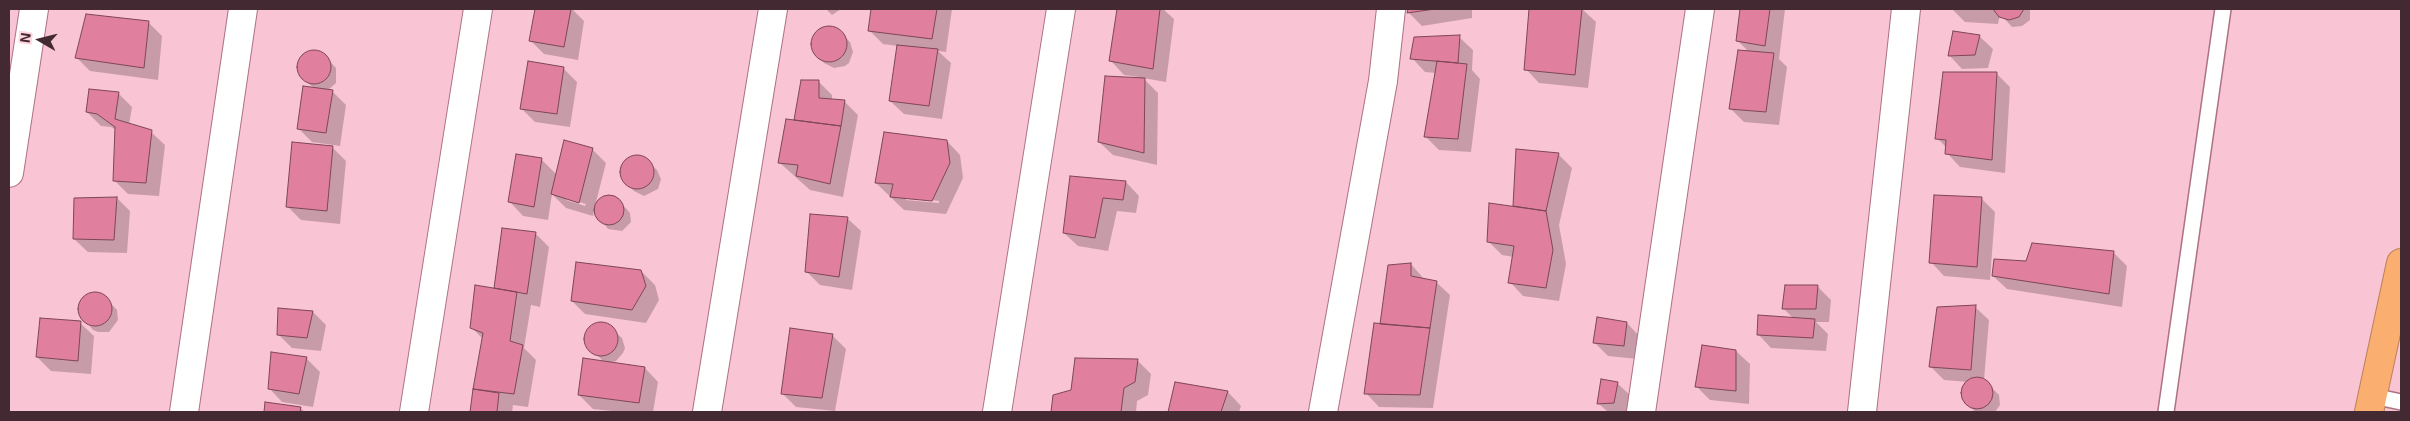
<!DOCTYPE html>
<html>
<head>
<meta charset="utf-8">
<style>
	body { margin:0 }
	#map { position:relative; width:2410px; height:421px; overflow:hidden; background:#f9c4d3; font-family:"Exo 2",sans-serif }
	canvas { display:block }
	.frame { position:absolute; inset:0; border:10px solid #432a32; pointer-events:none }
	.north { position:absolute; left:15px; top:15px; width:50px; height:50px; -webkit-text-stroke:4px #fed6e0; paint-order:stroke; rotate:278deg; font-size:14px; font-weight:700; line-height:20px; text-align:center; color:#432a32 }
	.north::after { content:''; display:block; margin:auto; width:18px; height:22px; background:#432a32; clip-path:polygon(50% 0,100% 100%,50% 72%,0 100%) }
</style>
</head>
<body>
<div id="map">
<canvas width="2410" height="421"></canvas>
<div class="frame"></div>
<div class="north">N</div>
</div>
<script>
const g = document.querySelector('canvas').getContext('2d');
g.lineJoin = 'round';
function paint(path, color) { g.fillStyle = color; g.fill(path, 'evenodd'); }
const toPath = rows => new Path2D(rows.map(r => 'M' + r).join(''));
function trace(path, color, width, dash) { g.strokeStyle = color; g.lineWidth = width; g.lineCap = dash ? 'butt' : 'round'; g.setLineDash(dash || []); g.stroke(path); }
paint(toPath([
	[536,9,572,9,584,21,578,60,544,54,530,40],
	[826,9,841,9,832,15],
	[873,9,952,9,946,52,938,51,951,63,942,119,904,114,890,101,898,46,883,44,870,31],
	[1118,9,1163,9,1174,19,1166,82,1143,78,1158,93,1157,165,1113,155,1099,142,1139,79,1139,77,1124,75,1111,61],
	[1410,9,1472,9,1472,18,1422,26,1409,13],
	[1530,9,1582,9,1596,22,1588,88,1539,83,1526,69],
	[1741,9,1785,9,1779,59,1787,67,1779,125,1744,122,1730,108,1749,52,1737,40],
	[1952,9,2030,9,2030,20,2022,26,2012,27,2000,14,1998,24,1965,22],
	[148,22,162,36,158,80,90,71,76,57],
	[828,27,838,30,850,42,853,52,849,63,845,66,834,68,824,63,817,55,812,45,818,31],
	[1979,36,1993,49,1988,68,1962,69,1949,55],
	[1459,37,1473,50,1472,70,1480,79,1471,152,1439,150,1425,136,1436,73,1425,72,1412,58],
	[311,51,325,56,336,68,336,83,327,91,332,91,346,105,340,146,312,142,298,128,315,89,301,77,298,66,302,56],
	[563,68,577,82,570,127,535,122,522,109],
	[1997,74,2010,87,2005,173,1960,167,1947,153,1947,148,1937,138],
	[802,82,819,82,832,95,832,100,844,101,858,115,843,197,810,190,780,163,795,122],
	[118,93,132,107,129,125,151,132,165,145,159,196,128,194,114,180,116,130,111,127,101,126,87,112],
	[947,141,960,155,963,178,946,214,904,210,876,183],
	[906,197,939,201,939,203,906,200],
	[333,148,346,161,340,224,301,220,287,206],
	[592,149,606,163,595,206,599,200,607,196,617,198,630,213,631,222,622,231,608,229,594,211,593,216,566,208,552,194,548,220,523,216,510,202,542,160,557,175],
	[566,198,586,204,585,206,566,200],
	[1518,150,1558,154,1572,168,1559,225,1566,264,1559,301,1523,296,1510,282,1514,257,1502,255,1488,241,1514,208],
	[635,157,645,159,657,170,661,179,658,189,644,196,634,191,627,184,622,175,626,162],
	[1071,177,1126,182,1139,196,1136,213,1117,211,1108,251,1078,246,1064,233],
	[117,198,130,211,127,253,88,252,74,239],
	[1981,198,1995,212,1990,280,1944,276,1931,262],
	[847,218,861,231,852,290,820,285,806,271],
	[503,229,535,233,549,247,540,307,531,305,524,348,536,360,528,407,513,405,512,412,471,412,484,340,472,328,495,290],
	[2113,252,2127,266,2122,307,2007,289,1993,276],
	[1411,264,1424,279,1436,282,1450,295,1433,408,1379,407,1366,393,1381,325],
	[641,271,655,285,659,300,646,323,585,314,572,301],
	[1786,286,1818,287,1831,300,1829,322,1816,322,1828,334,1826,351,1771,348,1758,334,1794,319,1783,308],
	[92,293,102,294,117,310,118,320,109,332,98,332,93,330,79,313,79,303],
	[1975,307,1989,320,1984,380,1999,395,2000,405,1995,412,1975,412,1962,396,1963,386,1969,382,1944,380,1931,367],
	[313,312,326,325,321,351,292,348,278,334],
	[80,323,94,336,91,374,51,371,37,357],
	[1627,323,1640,337,1638,359,1608,356,1594,342],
	[601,324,606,324,622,338,625,348,623,353,616,361,609,363,645,368,658,382,653,412,621,412,593,409,579,395,604,362,587,345,586,335,591,327],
	[833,336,846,349,835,411,796,407,783,394],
	[1736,351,1750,364,1749,404,1710,400,1696,386],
	[306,358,320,372,313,407,282,402,269,388],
	[1076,359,1138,361,1151,374,1148,395,1137,401,1136,412,1053,412,1054,396,1073,391],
	[1617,383,1631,396,1628,412,1608,412,1598,403],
	[1176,384,1228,392,1241,406,1239,412,1169,412],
	[266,403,300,408,305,412,265,412]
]), '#0003');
const building = toPath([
	[535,9,571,9,564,47,529,41,535,9],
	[871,9,937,9,932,39,868,31,871,9],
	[1117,9,1160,9,1153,69,1109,61,1117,9],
	[1408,9,1435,9,1407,13,1408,9],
	[1529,9,1582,9,1575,75,1524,70,1529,9],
	[1740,9,1770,9,1765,46,1736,41,1740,9],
	[1993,9,2024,9,2019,17,2009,20,1999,17,1993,9],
	[86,14,149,21,144,68,75,58,86,14],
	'811 44a18 18 0 1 1 36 0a18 18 0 1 1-36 0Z',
	[1953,31,1980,35,1975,55,1948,56,1953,31],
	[1460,35,1458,63,1410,59,1414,37,1460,35],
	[897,45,938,49,929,106,889,101,897,45],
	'297 67a17 17 0 1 1 34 0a17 17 0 1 1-34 0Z',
	[1738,50,1774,53,1766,112,1729,109,1738,50],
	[528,61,564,67,557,114,520,109,528,61],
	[1437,61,1467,64,1458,139,1424,137,1437,61],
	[1943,72,1997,72,1992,160,1945,154,1946,140,1935,139,1943,72],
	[1105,76,1145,78,1144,153,1098,142,1105,76],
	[801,80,819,80,819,98,845,100,841,126,794,120,801,80],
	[303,86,333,90,326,133,297,129,303,86],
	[89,89,119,92,115,119,152,130,146,183,113,181,115,127,97,114,86,112,89,89],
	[786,119,841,126,830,184,796,176,798,165,778,163,786,119],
	[884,132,947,140,950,163,932,201,890,197,893,184,875,183,884,132],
	[564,140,593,148,579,203,551,194,564,140],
	[292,142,333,146,327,211,286,207,292,142],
	[1516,149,1559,153,1546,211,1513,206,1516,149],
	[516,154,542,158,534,207,508,202,516,154],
	'620 172a17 17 0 1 1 34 0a17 17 0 1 1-34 0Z',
	[1070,176,1126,181,1123,200,1103,198,1095,238,1063,233,1070,176],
	'594 210a15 15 0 1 1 30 0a15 15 0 1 1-30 0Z',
	[1934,195,1982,197,1977,267,1929,263,1934,195],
	[117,197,114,240,73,239,74,198,117,197],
	[1489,203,1546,211,1553,250,1546,288,1508,283,1514,246,1487,242,1489,203],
	[810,214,848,217,839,277,805,272,810,214],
	[502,228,536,232,527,294,494,288,502,228],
	[2032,243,2114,251,2109,294,1992,276,1994,259,2026,261,2032,243],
	[576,262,641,270,646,286,632,310,571,301,576,262],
	[1411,263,1411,276,1437,281,1430,328,1380,324,1388,265,1411,263],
	[475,285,517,292,510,341,523,345,514,394,473,389,483,333,470,328,475,285],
	[1785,285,1818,285,1816,309,1782,309,1785,285],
	'78 309a17 17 0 1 1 34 0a17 17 0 1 1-34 0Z',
	[1976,305,1971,370,1929,367,1937,307,1976,305],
	[278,308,313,311,307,338,277,335,278,308],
	[1758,315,1815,319,1813,338,1757,335,1758,315],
	[1597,317,1627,322,1624,346,1593,343,1597,317],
	[40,318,81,321,78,361,36,357,40,318],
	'584 339a17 17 0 1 1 34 0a17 17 0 1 1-34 0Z',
	[1374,323,1430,328,1420,395,1364,394,1374,323],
	[790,328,833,334,822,398,781,394,790,328],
	[1702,345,1736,350,1736,391,1695,387,1702,345],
	[271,352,307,357,299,394,268,389,271,352],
	[583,358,645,367,639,403,578,395,583,358],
	[1075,358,1138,359,1135,382,1124,388,1121,412,1051,412,1053,395,1071,390,1075,358],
	'1961 393a16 16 0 1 1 32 0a16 16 0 1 1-32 0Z',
	[1601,379,1618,382,1614,403,1597,404,1601,379],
	[1175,382,1228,391,1221,412,1168,412,1175,382],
	[473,389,499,393,497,412,470,412,473,389],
	[265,402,301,407,300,412,264,412,265,402]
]);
paint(building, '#e07f9e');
trace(building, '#7d4658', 1);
const lane = toPath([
	[2373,396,2401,402],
	[2166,412,2223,9]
]);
const street = toPath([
	[9,173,34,9],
	[184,412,243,9],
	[414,412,478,9],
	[707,412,773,9],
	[997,412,1061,9],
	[1323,412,1383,81,1391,9],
	[1641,412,1700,9],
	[1862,412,1906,9]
]);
const highway = toPath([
	[2369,412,2401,263]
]);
trace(lane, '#ad7283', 18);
trace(street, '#ad7283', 30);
trace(highway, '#ba805a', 30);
trace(lane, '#fff', 15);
trace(street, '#fff', 28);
trace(highway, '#faaf70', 28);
</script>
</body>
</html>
